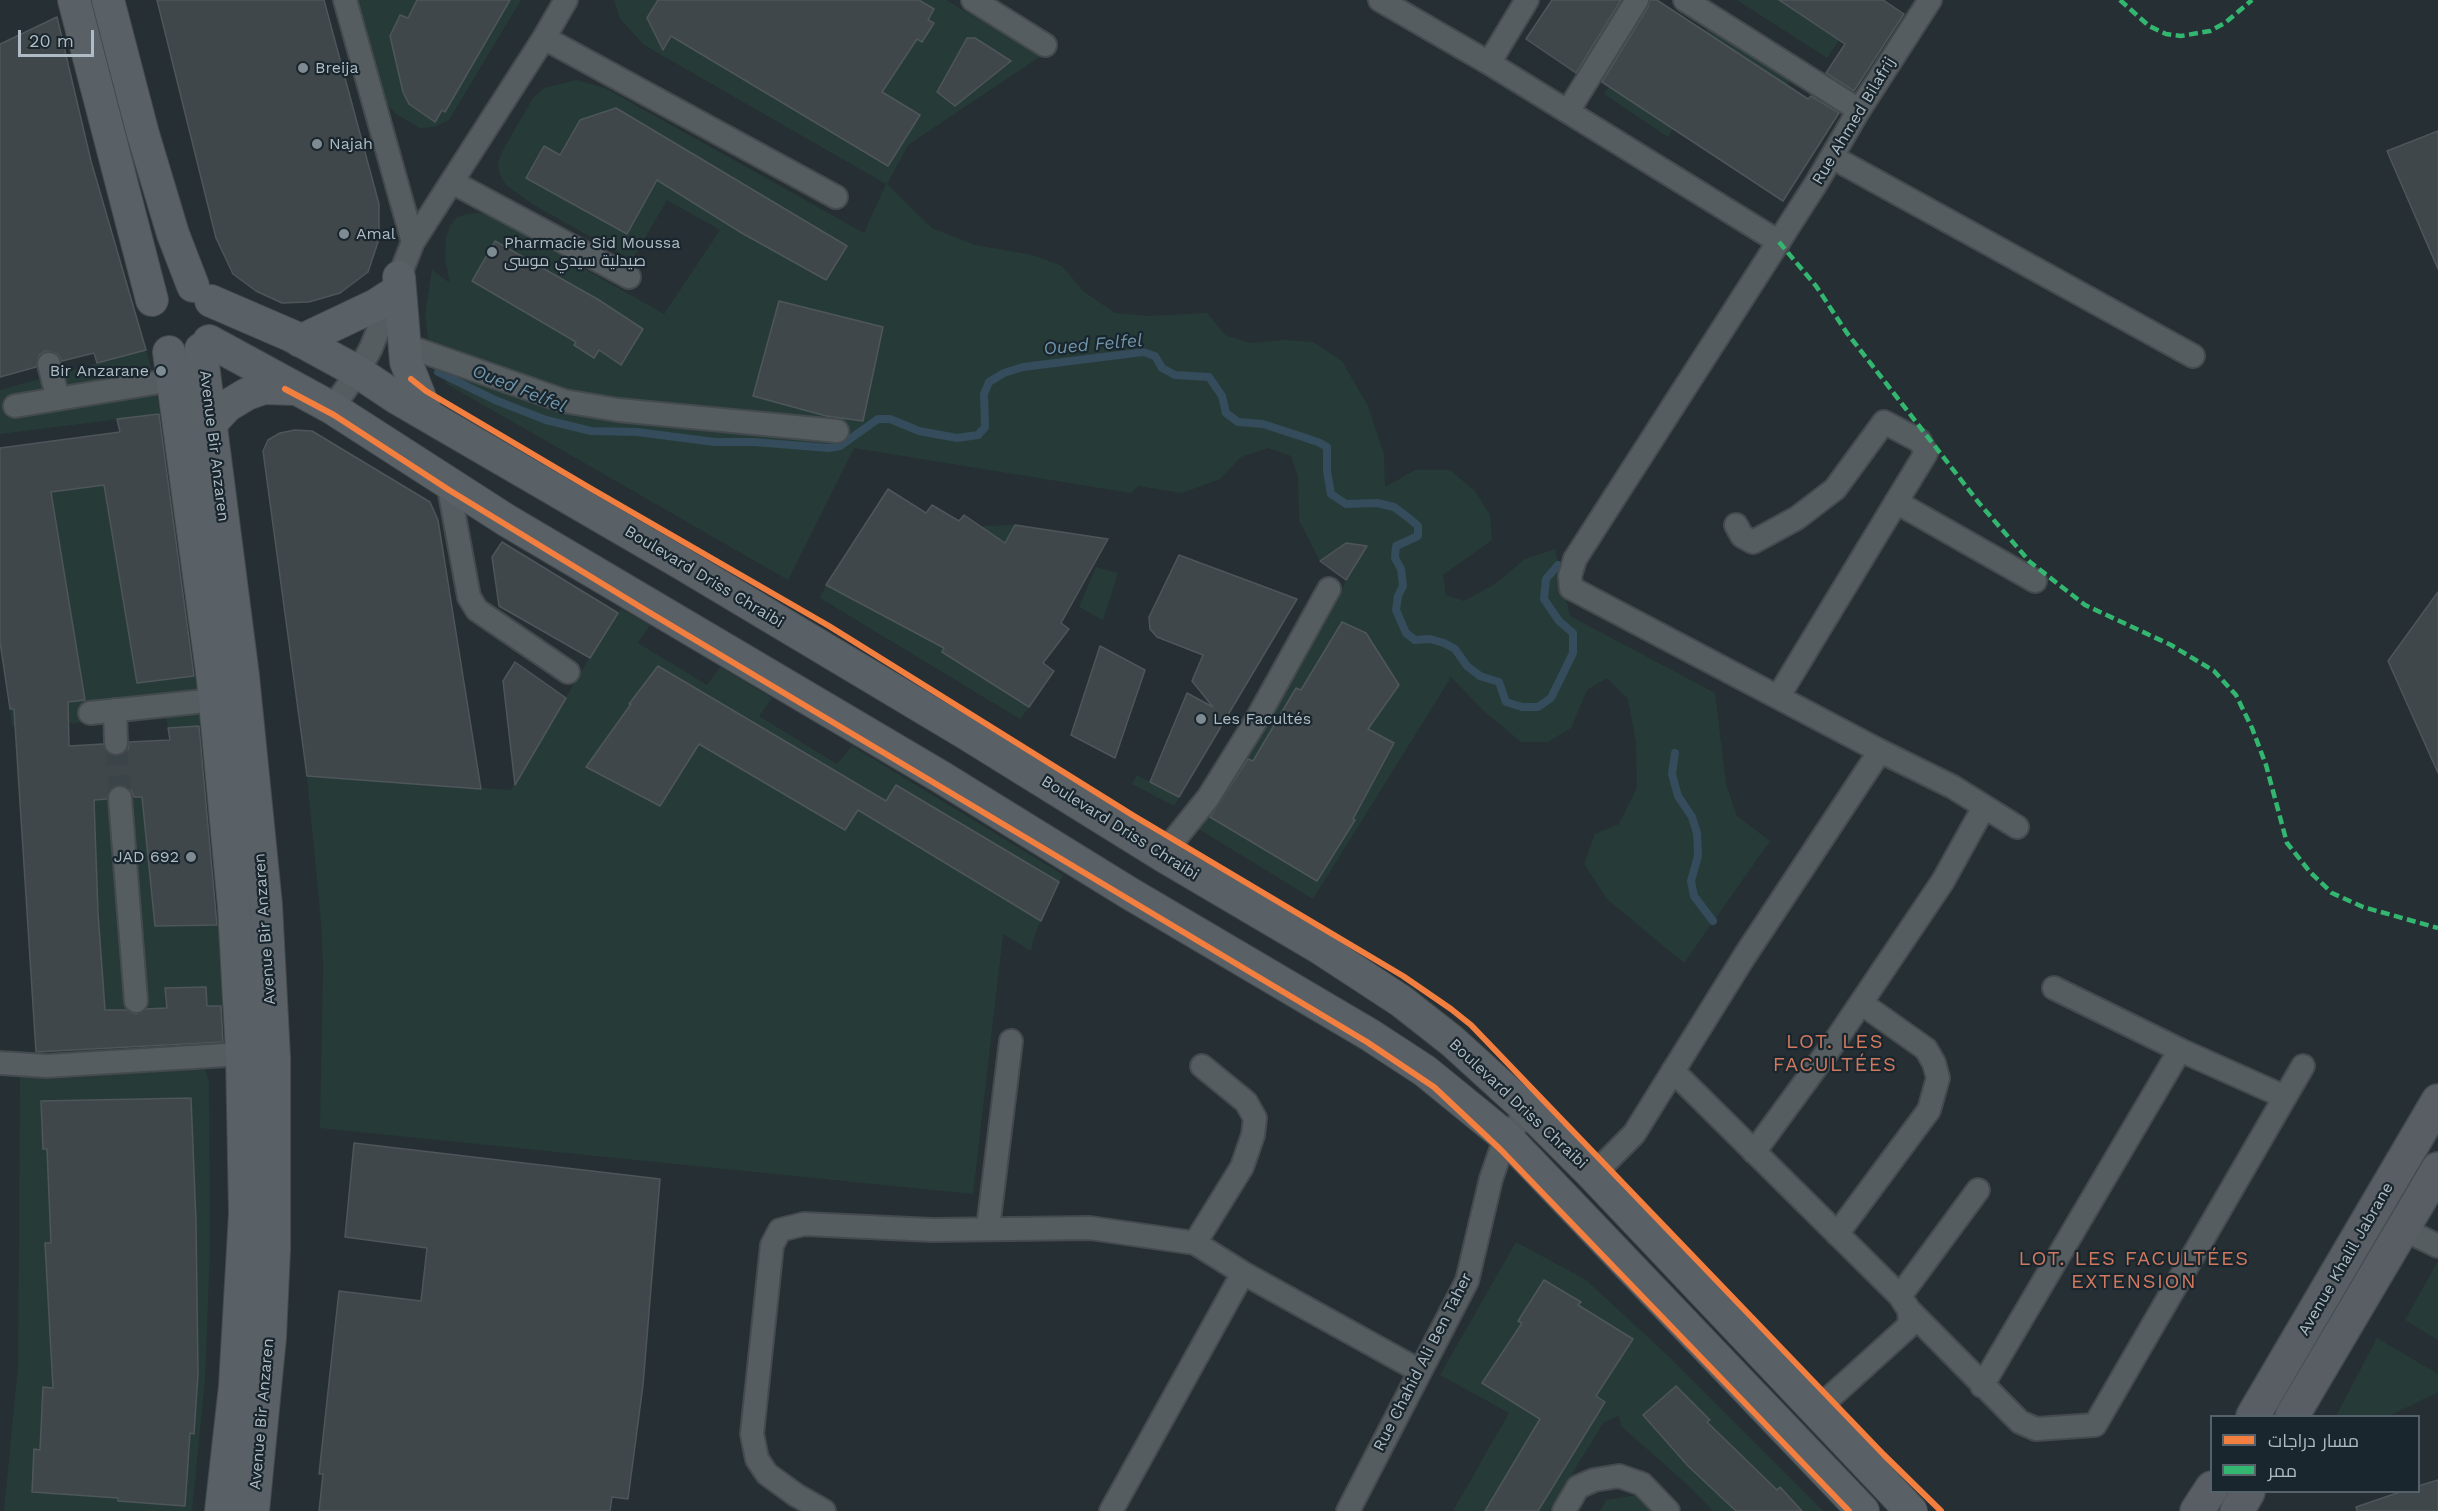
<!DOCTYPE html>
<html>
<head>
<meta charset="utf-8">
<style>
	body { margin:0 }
	#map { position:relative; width:2438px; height:1511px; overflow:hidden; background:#262f33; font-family:"Work Sans",Cairo,sans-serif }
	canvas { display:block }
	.legend { position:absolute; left:2210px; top:1415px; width:210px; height:78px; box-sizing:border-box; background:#1a262d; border:2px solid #56626a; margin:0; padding:8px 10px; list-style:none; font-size:18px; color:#afbcc5 }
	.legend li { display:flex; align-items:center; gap:12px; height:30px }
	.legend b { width:30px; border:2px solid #56626a }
	.scale { position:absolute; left:18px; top:30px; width:76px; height:27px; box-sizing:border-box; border:3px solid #afbcc5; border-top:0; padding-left:8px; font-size:18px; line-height:21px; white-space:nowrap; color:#afbcc5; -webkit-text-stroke:4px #1a262d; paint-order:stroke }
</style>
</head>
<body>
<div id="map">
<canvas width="2438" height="1511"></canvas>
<ul class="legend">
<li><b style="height:8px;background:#f27e40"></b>مسار دراجات</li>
<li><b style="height:8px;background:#33b770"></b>ممر</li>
</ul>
<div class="scale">20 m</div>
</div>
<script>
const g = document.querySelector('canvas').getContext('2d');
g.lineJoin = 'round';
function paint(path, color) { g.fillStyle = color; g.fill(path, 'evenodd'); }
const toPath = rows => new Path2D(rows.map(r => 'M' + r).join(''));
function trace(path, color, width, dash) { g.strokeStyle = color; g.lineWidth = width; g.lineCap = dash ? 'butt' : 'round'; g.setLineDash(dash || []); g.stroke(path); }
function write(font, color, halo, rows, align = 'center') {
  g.font = font + ' "Work Sans",Cairo,sans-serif'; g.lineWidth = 4.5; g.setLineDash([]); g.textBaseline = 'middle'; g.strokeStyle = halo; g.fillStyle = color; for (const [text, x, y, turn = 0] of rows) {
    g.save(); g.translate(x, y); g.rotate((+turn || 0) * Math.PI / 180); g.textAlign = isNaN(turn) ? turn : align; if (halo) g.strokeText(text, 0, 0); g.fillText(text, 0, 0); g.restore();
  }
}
paint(toPath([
	[356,0,521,0,449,120,434,127,420,128,396,114,385,102],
	[614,0,946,0,1041,56,908,145,887,184,932,228,975,245,1032,255,1062,266,1083,291,1115,313,1148,316,1207,313,1225,335,1250,343,1285,340,1313,342,1342,361,1367,404,1384,454,1385,487,1415,470,1450,470,1475,491,1490,515,1492,540,1443,575,1446,595,1464,601,1495,584,1525,559,1555,549,1570,616,1715,693,1726,784,1737,816,1770,841,1684,963,1607,899,1584,864,1595,834,1619,824,1637,788,1636,742,1628,699,1607,678,1587,690,1571,728,1548,742,1521,742,1485,712,1451,677,1313,899,1197,828,1258,739,1366,546,1346,543,1320,561,1299,520,1298,477,1291,456,1268,448,1241,457,1220,479,1182,493,1138,486,1131,493,854,448,788,580,447,384,431,359,425,315,432,270,450,283,445,259,446,238,450,226,457,217,467,214,480,213,494,218,664,314,720,230,667,200,632,260,534,205,506,185,499,173,498,163,503,150,533,98,544,88,576,80,605,88,864,233,886,184,644,45,620,19],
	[1737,0,1799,0,1846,30,1827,58],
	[1711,24,1791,78,1778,98,1697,45],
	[1621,71,1684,112,1668,137,1604,94],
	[146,350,155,383,160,414,0,434,0,390],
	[104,485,137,683,198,676,210,725,168,728,166,718,12,726,10,709,85,700,51,492],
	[1015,525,942,652,1029,707,1020,719,820,598,826,585,920,635,980,526],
	[1096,567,1118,573,1103,620,1079,607],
	[621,609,650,625,638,643,707,685,720,667,772,698,759,716,837,764,852,746,1063,875,1034,936,1031,951,1003,934,973,1194,320,1128,323,966,321,922,307,776,511,790,609,625],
	[1137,775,1179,797,1174,806,1132,784],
	[163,796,143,811,155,926,223,925,229,1006,207,1006,206,987,167,1008,105,1010,98,913,71,801],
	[198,1069,205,1070,209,1080,210,1248,205,1380,192,1511,4,1511,18,1367,20,1074,50,1079],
	[1516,1242,1586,1280,1665,1353,1823,1511,1713,1511,1690,1487,1621,1426,1619,1416,1604,1422,1549,1511,1453,1511,1509,1413,1440,1375],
	[2438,1261,2438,1340,2405,1320],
	[2377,1338,2438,1374,2438,1392,2389,1416,2336,1416],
	[1637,1495,1653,1511,1600,1511,1606,1500]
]), '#263b38');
trace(toPath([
	[438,372,495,400,546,420,591,431,637,432,715,442,754,442,829,448,840,446,878,419,890,419,919,431,957,438,978,435,985,427,984,394,989,382,1004,373,1023,367,1143,352,1155,356,1162,368,1175,375,1209,377,1222,396,1226,413,1238,422,1263,424,1318,442,1327,447,1327,471,1331,494,1346,504,1377,503,1394,507,1410,519,1418,526,1418,536,1396,546,1395,558,1401,569,1403,586,1398,596,1396,610,1406,633,1415,640,1430,639,1444,643,1455,649,1467,666,1480,676,1499,682,1506,702,1522,707,1538,707,1551,698,1573,653,1573,633,1559,621,1544,599,1546,579,1558,565],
	[1675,753,1672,774,1678,796,1692,817,1697,833,1698,856,1691,881,1694,896,1713,921]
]), '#344c5b', 8);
const building = toPath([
	[157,0,324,0,379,204,379,239,368,272,340,293,309,302,282,303,256,291,233,274,216,238,157,0],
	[417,0,510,0,445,112,442,110,435,122,409,104,403,92,390,36,400,15,408,18,417,0],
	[658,0,919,0,934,9,928,20,934,23,922,42,917,39,882,92,920,115,888,166,671,36,663,50,647,18,658,0],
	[1552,0,1621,0,1576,73,1526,39,1552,0],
	[1650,0,1657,0,1808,99,1811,96,1839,113,1783,201,1602,82,1648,7,1650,0],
	[1779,0,1883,0,1904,14,1854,91,1826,73,1845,44,1779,0],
	[57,17,91,161,146,350,97,363,94,353,62,361,58,354,46,351,39,355,36,367,0,377,0,44,57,17],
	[967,38,975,38,1011,61,955,106,937,92,967,38],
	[616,108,847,246,826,280,740,232,657,180,627,234,526,178,544,146,560,155,580,120,616,108],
	[2438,131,2438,269,2387,151,2438,131],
	[495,241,599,300,643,329,621,365,599,350,594,358,574,345,576,342,472,281,495,241],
	[779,301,883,327,863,421,826,416,753,396,779,301],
	[159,414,194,676,137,683,104,485,51,492,85,700,68,702,69,746,103,744,109,755,117,756,128,750,129,742,170,740,168,728,199,726,217,925,155,926,142,797,134,797,131,790,120,785,112,787,107,799,94,800,98,913,105,1010,126,1010,136,1014,146,1009,167,1008,165,988,206,987,207,1006,221,1006,223,1042,36,1052,14,709,10,709,0,642,0,448,120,432,117,419,159,414],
	[295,430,312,431,430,502,438,520,481,789,307,776,263,451,268,440,280,433,295,430],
	[888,489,926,513,932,505,959,521,964,515,1005,543,1015,525,1108,539,1061,623,1069,629,1043,663,1054,671,1029,707,942,652,944,648,826,585,888,489],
	[502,542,618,613,590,658,499,606,492,557,502,542],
	[1346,543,1367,546,1346,580,1320,561,1346,543],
	[1179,555,1297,599,1179,797,1150,782,1187,693,1213,707,1192,681,1203,655,1157,637,1150,629,1149,617,1179,555],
	[2438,592,2438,773,2388,661,2438,592],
	[1342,622,1366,633,1399,685,1368,729,1394,743,1353,819,1355,820,1317,881,1210,817,1248,759,1253,761,1296,688,1301,690,1342,622],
	[1100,646,1145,670,1115,758,1071,735,1100,646],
	[515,662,566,698,515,785,503,681,515,662],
	[658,666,886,801,896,785,1059,882,1041,921,858,810,845,830,699,744,660,806,586,767,631,704,629,704,658,666],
	[191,1098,196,1221,198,1374,194,1434,190,1433,185,1506,118,1501,118,1498,32,1492,34,1449,40,1450,43,1387,53,1388,45,1243,51,1243,47,1149,43,1149,41,1101,191,1098],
	[354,1143,660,1179,643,1385,628,1499,612,1497,610,1511,319,1511,323,1474,319,1474,339,1291,421,1301,427,1248,345,1237,354,1143],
	[1544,1280,1581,1302,1578,1305,1633,1339,1596,1396,1605,1402,1538,1511,1485,1511,1540,1419,1482,1383,1522,1323,1518,1321,1544,1280],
	[1676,1386,1710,1420,1707,1422,1777,1490,1780,1487,1802,1511,1736,1511,1688,1466,1643,1415,1676,1386],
	[2438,1480,2438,1511,2357,1511,2356,1507,2403,1491,2418,1491,2418,1486,2438,1480]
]);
paint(building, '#40474b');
trace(building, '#4e565b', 1.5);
trace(toPath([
	[116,743,120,798]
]), '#3b4449', 22, [22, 11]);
const street = toPath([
	[345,0,413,242],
	[973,0,1045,45],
	[1380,0,1489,63,1779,242],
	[1685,0,1859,110],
	[544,38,836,197],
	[1489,63,1527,0],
	[1568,111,1637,0],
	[1832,157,2193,356],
	[452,182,629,277],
	[404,345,564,401,618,410,837,431],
	[49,364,58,399],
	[15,406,172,380],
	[332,408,358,372,371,348,413,242,544,38,566,0],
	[448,483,469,597,477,610,568,672],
	[1896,502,2035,581],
	[1736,525,1742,536,1753,542,1797,518,1835,489,1884,422,1920,441,1926,453,1778,697],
	[115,710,116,743],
	[90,713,215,700],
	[1880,751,1571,588,1570,576,1575,559,1817,182,1859,110,1930,0],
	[120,798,136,1001],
	[1162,855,1208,798,1254,724,1329,589],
	[2054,988,2180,1050,2285,1097],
	[0,1063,47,1066,242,1054],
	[1673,1071,1900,1296,1909,1310,1910,1325,1815,1411],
	[1754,1152,1836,1040,1943,881,1984,807],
	[1593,1175,1634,1134,1744,957,1880,751,1953,787,2017,827],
	[988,1228,1011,1041],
	[2403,1229,2438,1246],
	[1837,1234,1929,1110,1938,1078,1934,1063,1926,1049,1861,1003],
	[1195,1243,1242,1167,1253,1135,1255,1118,1246,1102,1202,1066],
	[1900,1296,1978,1190],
	[1909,1310,2020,1422,2036,1429,2095,1425,2303,1066],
	[1982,1386,2180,1050],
	[824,1511,796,1495,767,1474,757,1459,752,1434,772,1245,780,1230,804,1224,932,1230,1090,1228,1195,1243,1243,1273,1420,1371],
	[1111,1511,1243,1273],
	[1348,1511,1467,1281,1491,1179,1501,1150,1506,1137,1529,1111],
	[1564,1511,1578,1487,1594,1480,1619,1476,1642,1484,1668,1511]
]);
const secondary = toPath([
	[74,0,152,300],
	[108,0,143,134,173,234,193,286],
	[399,277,406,362,427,415],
	[211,301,292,336,358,372,397,398,681,563,967,734,1162,855,1320,948,1401,1001,1452,1041,1529,1111,1593,1175,1911,1511],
	[209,341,332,408,506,520,941,777,1129,893,1370,1035,1425,1071,1506,1137,1863,1511],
	[300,341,376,305,393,294],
	[201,349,243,676,266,905,274,1057,274,1250,270,1337,253,1511],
	[169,352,213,680,234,908,242,1054,245,1214,235,1386,221,1511],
	[212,422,227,406,247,394,264,388,295,389]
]);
const primary = toPath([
	[2253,1416,2438,1101],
	[2292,1416,2438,1169],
	[2197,1511,2212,1488],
	[2237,1511,2248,1492]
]);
trace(street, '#444a4e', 26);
trace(secondary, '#444a4e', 34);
trace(primary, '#434b50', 36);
trace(street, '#565d61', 22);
trace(secondary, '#5a6166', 32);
trace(primary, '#585e63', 33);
trace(toPath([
	[2120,0,2149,26,2166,34,2181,36,2210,31,2225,23,2252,0],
	[1779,242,1816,286,1847,333,1979,503,2030,562,2085,605,2171,645,2214,671,2236,695,2252,728,2266,765,2287,843,2310,872,2332,893,2363,907,2438,928]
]), '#33b770', 4.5, [9, 4.5]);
trace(toPath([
	[411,379,426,391,590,488,829,626,1134,816,1403,976,1451,1009,1471,1025,1884,1455,1941,1511],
	[285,389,334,415,449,490,642,608,1367,1042,1434,1087,1501,1150,1849,1511]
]), '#f27e40', 6);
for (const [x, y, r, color] of [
	[303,68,6,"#7f8b92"],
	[317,144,6,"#7f8b92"],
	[344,234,6,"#7f8b92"],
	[492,252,6,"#7f8b92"],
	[161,371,6,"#7f8b92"],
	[1201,719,6,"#7f8b92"],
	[191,857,6,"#7f8b92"]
]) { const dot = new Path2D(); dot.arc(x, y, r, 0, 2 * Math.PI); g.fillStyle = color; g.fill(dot); trace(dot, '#1a262d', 2); }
write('16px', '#afbcc5', '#1a262d', [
	["Breija",315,68],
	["Najah",329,144],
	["Amal",356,234],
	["Pharmacie Sid Moussa",504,243],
	["صيدلية سيدي موسى",504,261],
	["Bir Anzarane",149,371,"right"],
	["Les Facultés",1213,719],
	["JAD 692",179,857,"right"]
], 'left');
write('16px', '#afbcc5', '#1a262d', [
	["Rue Ahmed Bilafrij",1854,121,-59],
	["Avenue Bir Anzaren",214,446,83],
	["Boulevard Driss Chraibi",704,577,31],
	["Boulevard Driss Chraibi",1120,828,32],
	["Avenue Bir Anzaren",265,929,-94],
	["Boulevard Driss Chraibi",1518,1104,43],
	["Avenue Khalil Jabrane",2346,1259,-60],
	["Rue Chahid Ali Ben Taher",1423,1362,-63],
	["Avenue Bir Anzaren",262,1414,-85]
]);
write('italic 18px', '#7094a9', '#1a262d', [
	["Oued Felfel",1093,345,-5],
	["Oued Felfel",519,389,22]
]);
g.letterSpacing = '1.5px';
write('20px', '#d1785e', '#1a262d', [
	["LOT. LES",1835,1042],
	["FACULTÉES",1835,1065],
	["LOT. LES FACULTÉES",2134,1259],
	["EXTENSION",2134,1282]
]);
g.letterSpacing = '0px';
</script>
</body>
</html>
